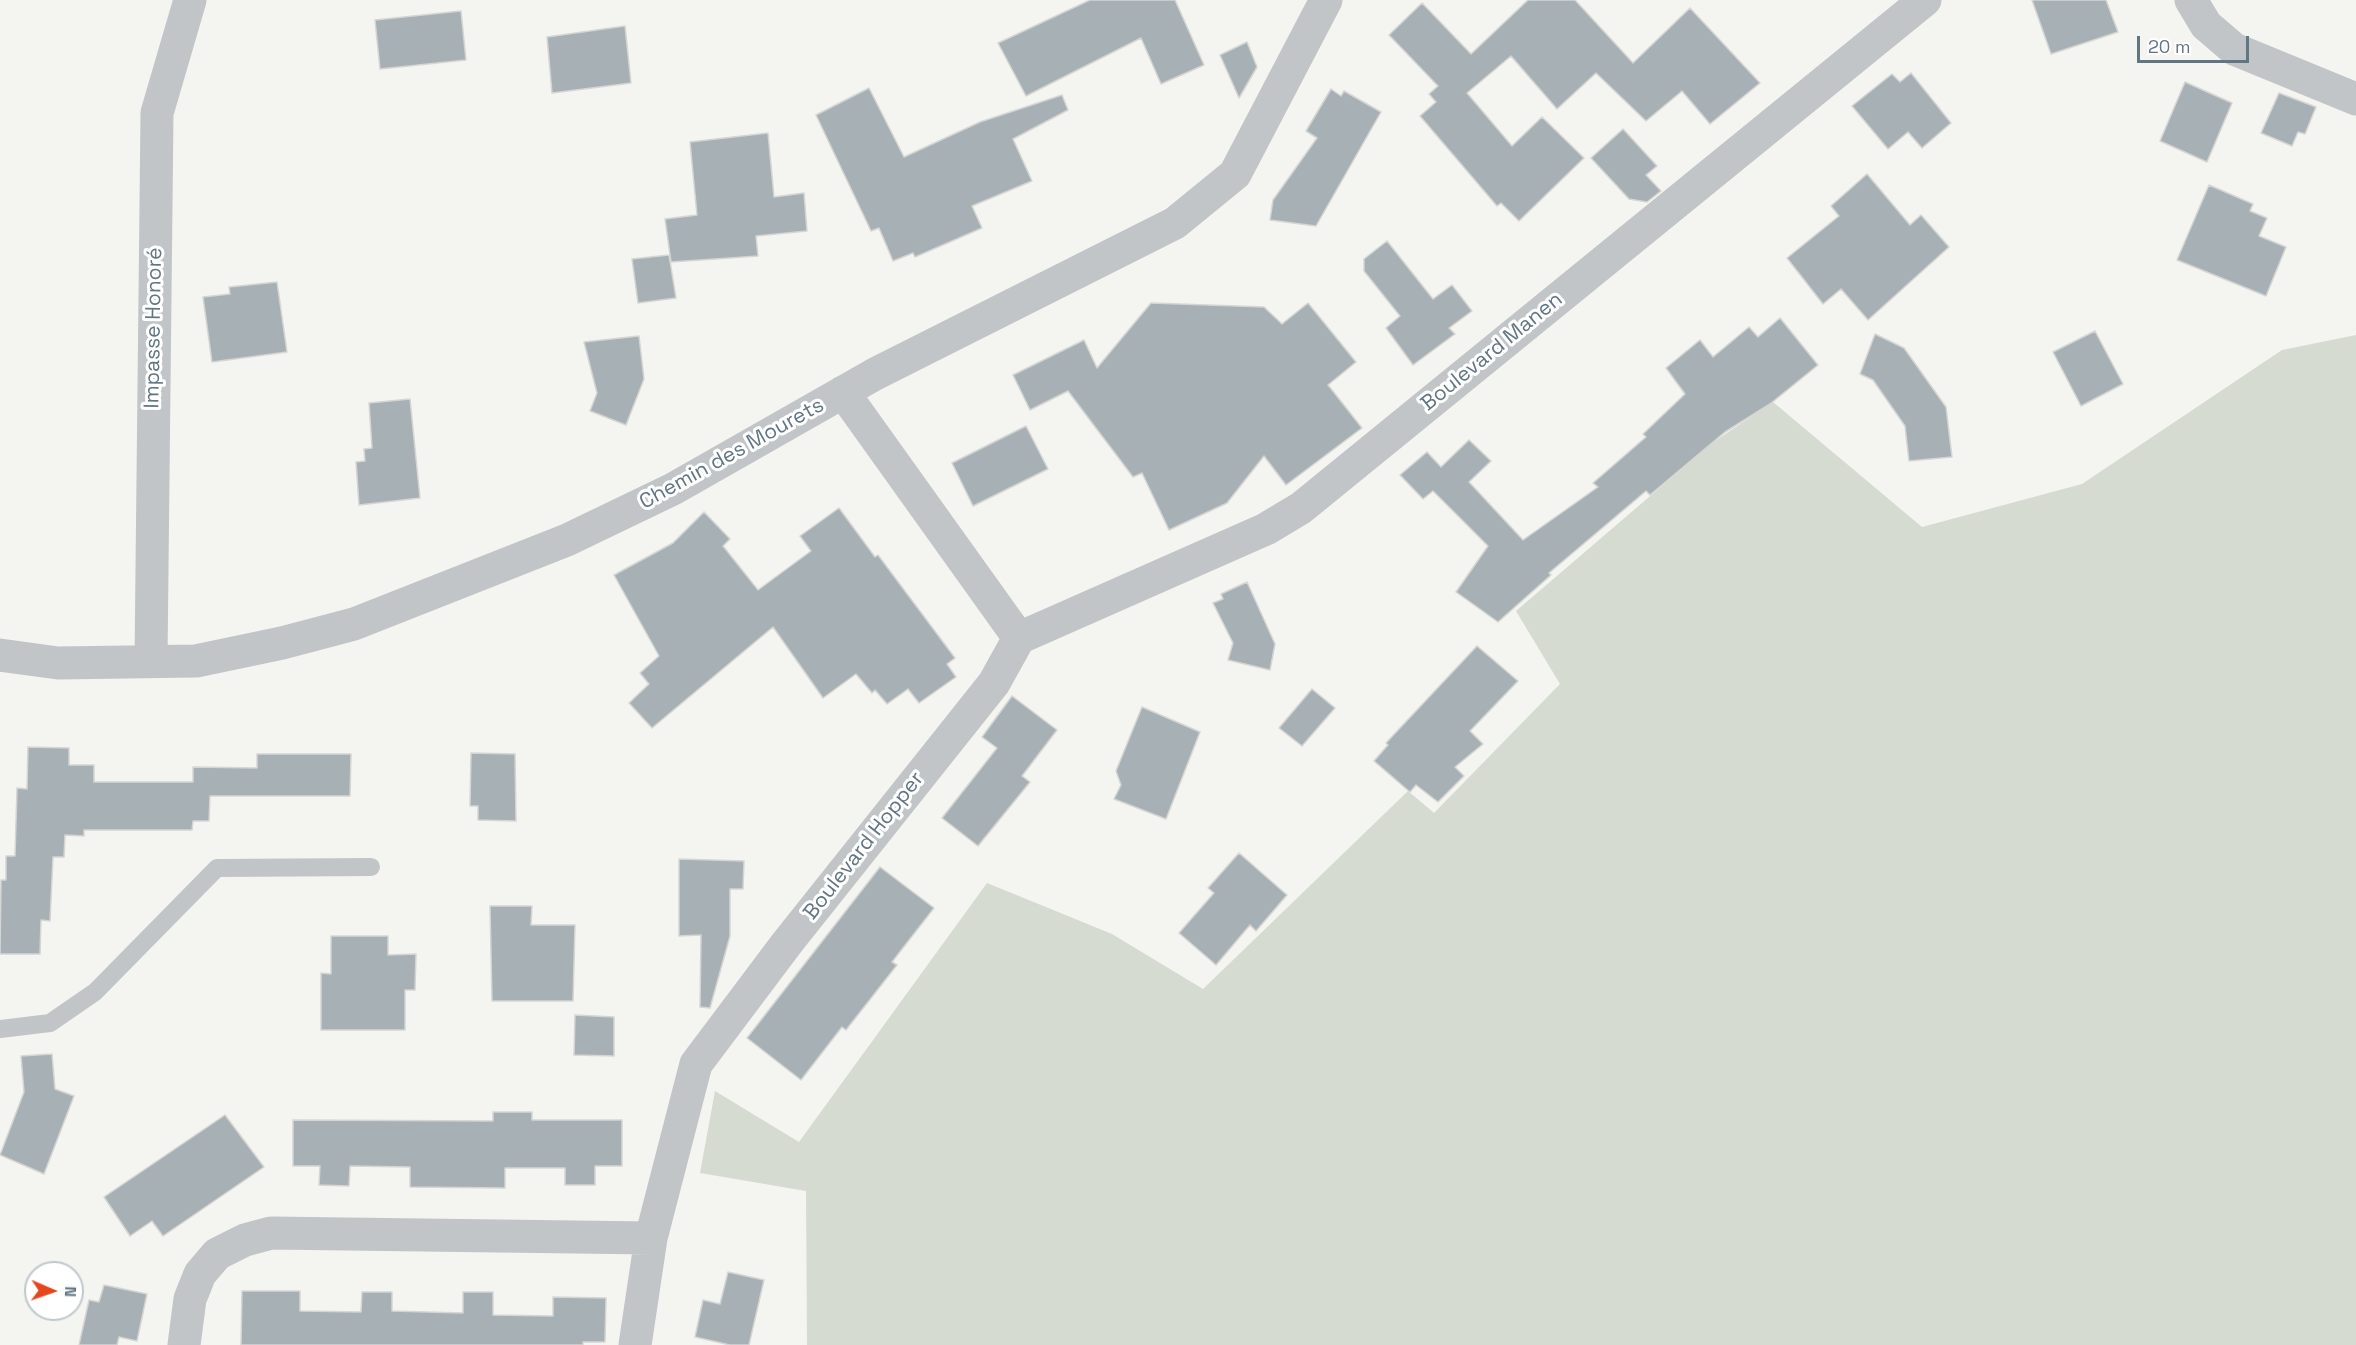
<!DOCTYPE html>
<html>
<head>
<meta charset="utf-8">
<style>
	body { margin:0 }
	#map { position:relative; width:2356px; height:1345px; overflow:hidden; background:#f4f4f0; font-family:"Space Grotesk",sans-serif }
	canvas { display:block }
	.north { position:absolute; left:24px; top:1261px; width:60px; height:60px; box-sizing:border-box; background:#fff; border:2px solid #c0c8cd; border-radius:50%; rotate:92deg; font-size:16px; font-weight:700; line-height:24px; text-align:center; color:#627582 }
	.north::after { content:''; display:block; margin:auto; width:21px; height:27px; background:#e6461e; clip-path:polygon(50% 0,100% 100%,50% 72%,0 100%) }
	.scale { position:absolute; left:2137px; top:36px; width:112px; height:27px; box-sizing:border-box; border:3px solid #627582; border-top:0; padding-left:8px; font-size:18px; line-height:21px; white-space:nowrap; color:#627582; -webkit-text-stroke:4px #fff; paint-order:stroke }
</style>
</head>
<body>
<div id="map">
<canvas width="2356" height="1345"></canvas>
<div class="north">N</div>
<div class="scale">20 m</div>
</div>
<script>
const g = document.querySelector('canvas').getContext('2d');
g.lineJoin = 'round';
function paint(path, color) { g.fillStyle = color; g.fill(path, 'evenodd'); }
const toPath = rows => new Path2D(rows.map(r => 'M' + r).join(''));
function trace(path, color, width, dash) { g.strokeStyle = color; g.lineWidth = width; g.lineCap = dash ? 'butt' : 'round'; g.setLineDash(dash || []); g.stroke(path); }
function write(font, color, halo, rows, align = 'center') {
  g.font = font + ' "Space Grotesk",sans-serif'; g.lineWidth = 6; g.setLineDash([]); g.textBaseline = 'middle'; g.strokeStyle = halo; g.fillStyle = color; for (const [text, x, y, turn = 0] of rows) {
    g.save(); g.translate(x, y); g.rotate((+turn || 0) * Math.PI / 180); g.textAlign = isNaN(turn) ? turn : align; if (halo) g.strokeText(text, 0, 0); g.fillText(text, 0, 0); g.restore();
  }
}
paint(toPath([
	[2356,335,2356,1345,807,1345,806,1191,700,1173,715,1091,799,1142,987,883,1112,934,1203,989,1408,791,1434,813,1560,684,1516,611,1712,443,1773,402,1922,527,2082,484,2282,350]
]), '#d5dbd1');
const building = toPath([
	[1090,0,1175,0,1204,65,1161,84,1141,38,1026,96,998,43,1090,0],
	[1528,0,1575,0,1633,63,1690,8,1760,83,1710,124,1682,91,1646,121,1596,73,1557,109,1511,56,1467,93,1512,146,1542,117,1584,158,1519,221,1501,203,1497,206,1420,116,1436,102,1429,94,1438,86,1389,35,1422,3,1471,54,1528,0],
	[2032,0,2106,0,2118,32,2051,54,2032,0],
	[461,11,466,60,380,69,375,20,461,11],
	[625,26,631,83,552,93,547,37,625,26],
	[1247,42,1257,67,1239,98,1220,55,1247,42],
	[1911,73,1951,123,1922,148,1908,132,1888,149,1852,106,1892,74,1900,82,1911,73],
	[2185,82,2232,103,2207,162,2160,141,2185,82],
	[869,88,904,157,980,122,1062,95,1068,110,1013,139,1032,181,972,206,982,228,915,257,913,253,893,261,879,228,871,231,816,115,869,88],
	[1331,89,1341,96,1344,91,1381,112,1316,226,1270,220,1273,200,1317,138,1306,131,1331,89],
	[2279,93,2316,107,2305,134,2298,132,2292,146,2261,133,2279,93],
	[1623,129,1657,166,1646,175,1661,191,1647,202,1629,199,1591,158,1623,129],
	[768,133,774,197,804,193,807,231,756,236,758,256,671,262,665,219,697,215,690,142,768,133],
	[1867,174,1910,225,1921,215,1949,247,1868,320,1841,289,1823,304,1787,258,1839,216,1831,206,1867,174],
	[2209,185,2253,204,2250,211,2267,218,2259,236,2286,247,2266,296,2177,260,2209,185],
	[1387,241,1433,299,1452,285,1472,311,1449,328,1455,334,1413,365,1386,328,1400,316,1364,271,1364,259,1387,241],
	[669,255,676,298,638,303,632,259,669,255],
	[277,282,287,352,212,362,203,297,230,294,229,287,277,282],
	[1151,303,1264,307,1282,324,1308,303,1356,362,1328,385,1362,428,1286,485,1264,456,1227,503,1169,530,1142,473,1133,477,1068,391,1030,410,1013,375,1084,340,1097,368,1151,303],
	[1780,318,1818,365,1770,404,1725,432,1650,495,1646,491,1549,573,1551,575,1498,622,1456,592,1488,546,1433,491,1423,499,1400,475,1427,452,1441,467,1469,440,1491,461,1469,482,1523,540,1598,487,1593,483,1646,437,1643,434,1685,394,1666,368,1700,340,1713,357,1749,327,1758,337,1780,318],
	[2095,331,2123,384,2081,406,2053,352,2095,331],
	[1875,334,1904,348,1946,407,1952,457,1909,461,1905,426,1873,380,1860,374,1875,334],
	[639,336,644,379,626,425,590,411,597,393,584,342,639,336],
	[410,399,420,498,359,505,356,462,365,461,364,449,372,448,369,403,410,399],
	[1026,426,1048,469,973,506,952,463,1026,426],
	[839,508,875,557,878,555,955,658,947,664,956,677,919,703,908,689,887,704,875,690,872,693,856,674,823,698,773,627,652,728,629,703,649,684,640,673,659,656,614,575,673,543,704,512,730,539,723,546,758,590,811,551,800,536,839,508],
	[1247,582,1275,644,1270,670,1228,660,1233,643,1213,603,1223,599,1221,594,1247,582],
	[1477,646,1518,681,1470,731,1483,744,1455,767,1464,776,1438,802,1416,785,1410,792,1374,761,1388,745,1386,743,1477,646],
	[1312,689,1335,708,1302,746,1279,728,1312,689],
	[1012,696,1057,730,1022,776,1030,782,978,846,942,818,997,748,982,737,1012,696],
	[1142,707,1200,732,1166,819,1114,799,1121,785,1116,771,1142,707],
	[28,747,69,748,69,765,94,765,94,782,193,782,193,767,257,768,257,754,351,754,350,796,210,796,209,821,193,821,192,830,84,830,84,836,65,835,64,857,53,857,50,921,41,920,40,954,0,954,1,880,6,880,6,856,15,856,17,788,27,789,28,747],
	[471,753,515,754,516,821,478,820,478,806,470,806,471,753],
	[1239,853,1287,895,1256,931,1250,925,1216,965,1179,933,1214,893,1208,888,1239,853],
	[679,859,744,861,743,889,730,889,730,936,710,1008,700,1007,701,935,679,936,679,859],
	[880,867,934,908,892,962,897,965,846,1030,842,1027,801,1080,747,1038,880,867],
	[490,906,532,906,531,925,575,925,573,1001,492,1001,490,906],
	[331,936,388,936,388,955,416,954,415,990,405,990,405,1030,321,1030,321,973,331,974,331,936],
	[575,1015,614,1017,614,1056,574,1055,575,1015],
	[52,1054,55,1089,74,1096,44,1174,0,1155,24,1092,21,1056,52,1054],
	[493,1112,532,1112,532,1120,622,1120,622,1166,595,1166,595,1185,565,1185,565,1168,505,1168,505,1188,410,1187,410,1167,350,1166,349,1186,319,1185,320,1166,293,1166,293,1120,493,1121,493,1112],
	[225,1115,264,1167,163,1236,152,1221,130,1236,104,1197,225,1115],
	[728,1272,764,1280,749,1345,730,1345,695,1337,703,1300,720,1304,728,1272],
	[104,1285,147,1294,137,1341,119,1337,117,1345,79,1345,89,1300,99,1302,104,1285],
	[242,1291,300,1291,300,1311,361,1312,362,1292,392,1292,392,1311,463,1313,463,1292,493,1292,493,1315,553,1316,553,1297,606,1298,605,1342,583,1342,583,1345,241,1345,242,1291]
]);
paint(building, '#a7b0b5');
trace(building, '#d5d5d3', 1.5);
trace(toPath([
	[0,1029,50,1023,95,992,217,868,371,867]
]), '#c1c5c8', 18);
trace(toPath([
	[2191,0,2206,25,2234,49,2356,99],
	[1019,638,1266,529,1301,508,1925,0],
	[0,655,58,663,196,661,282,643,354,624,567,540,673,489,875,374,1175,223,1235,174,1326,0],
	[151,660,157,113,190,0],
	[184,1345,190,1299,200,1274,217,1254,245,1240,271,1233,651,1238],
	[635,1345,651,1238,696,1064,787,943,994,683,1019,638,843,392]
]), '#c1c5c8', 33);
write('21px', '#627582', '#fff', [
	["Impasse Honoré",154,328,-89],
	["Boulevard Manen",1492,352,-39],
	["Chemin des Mourets",732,454,-29],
	["Boulevard Hopper",864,846,-52]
]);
</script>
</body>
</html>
